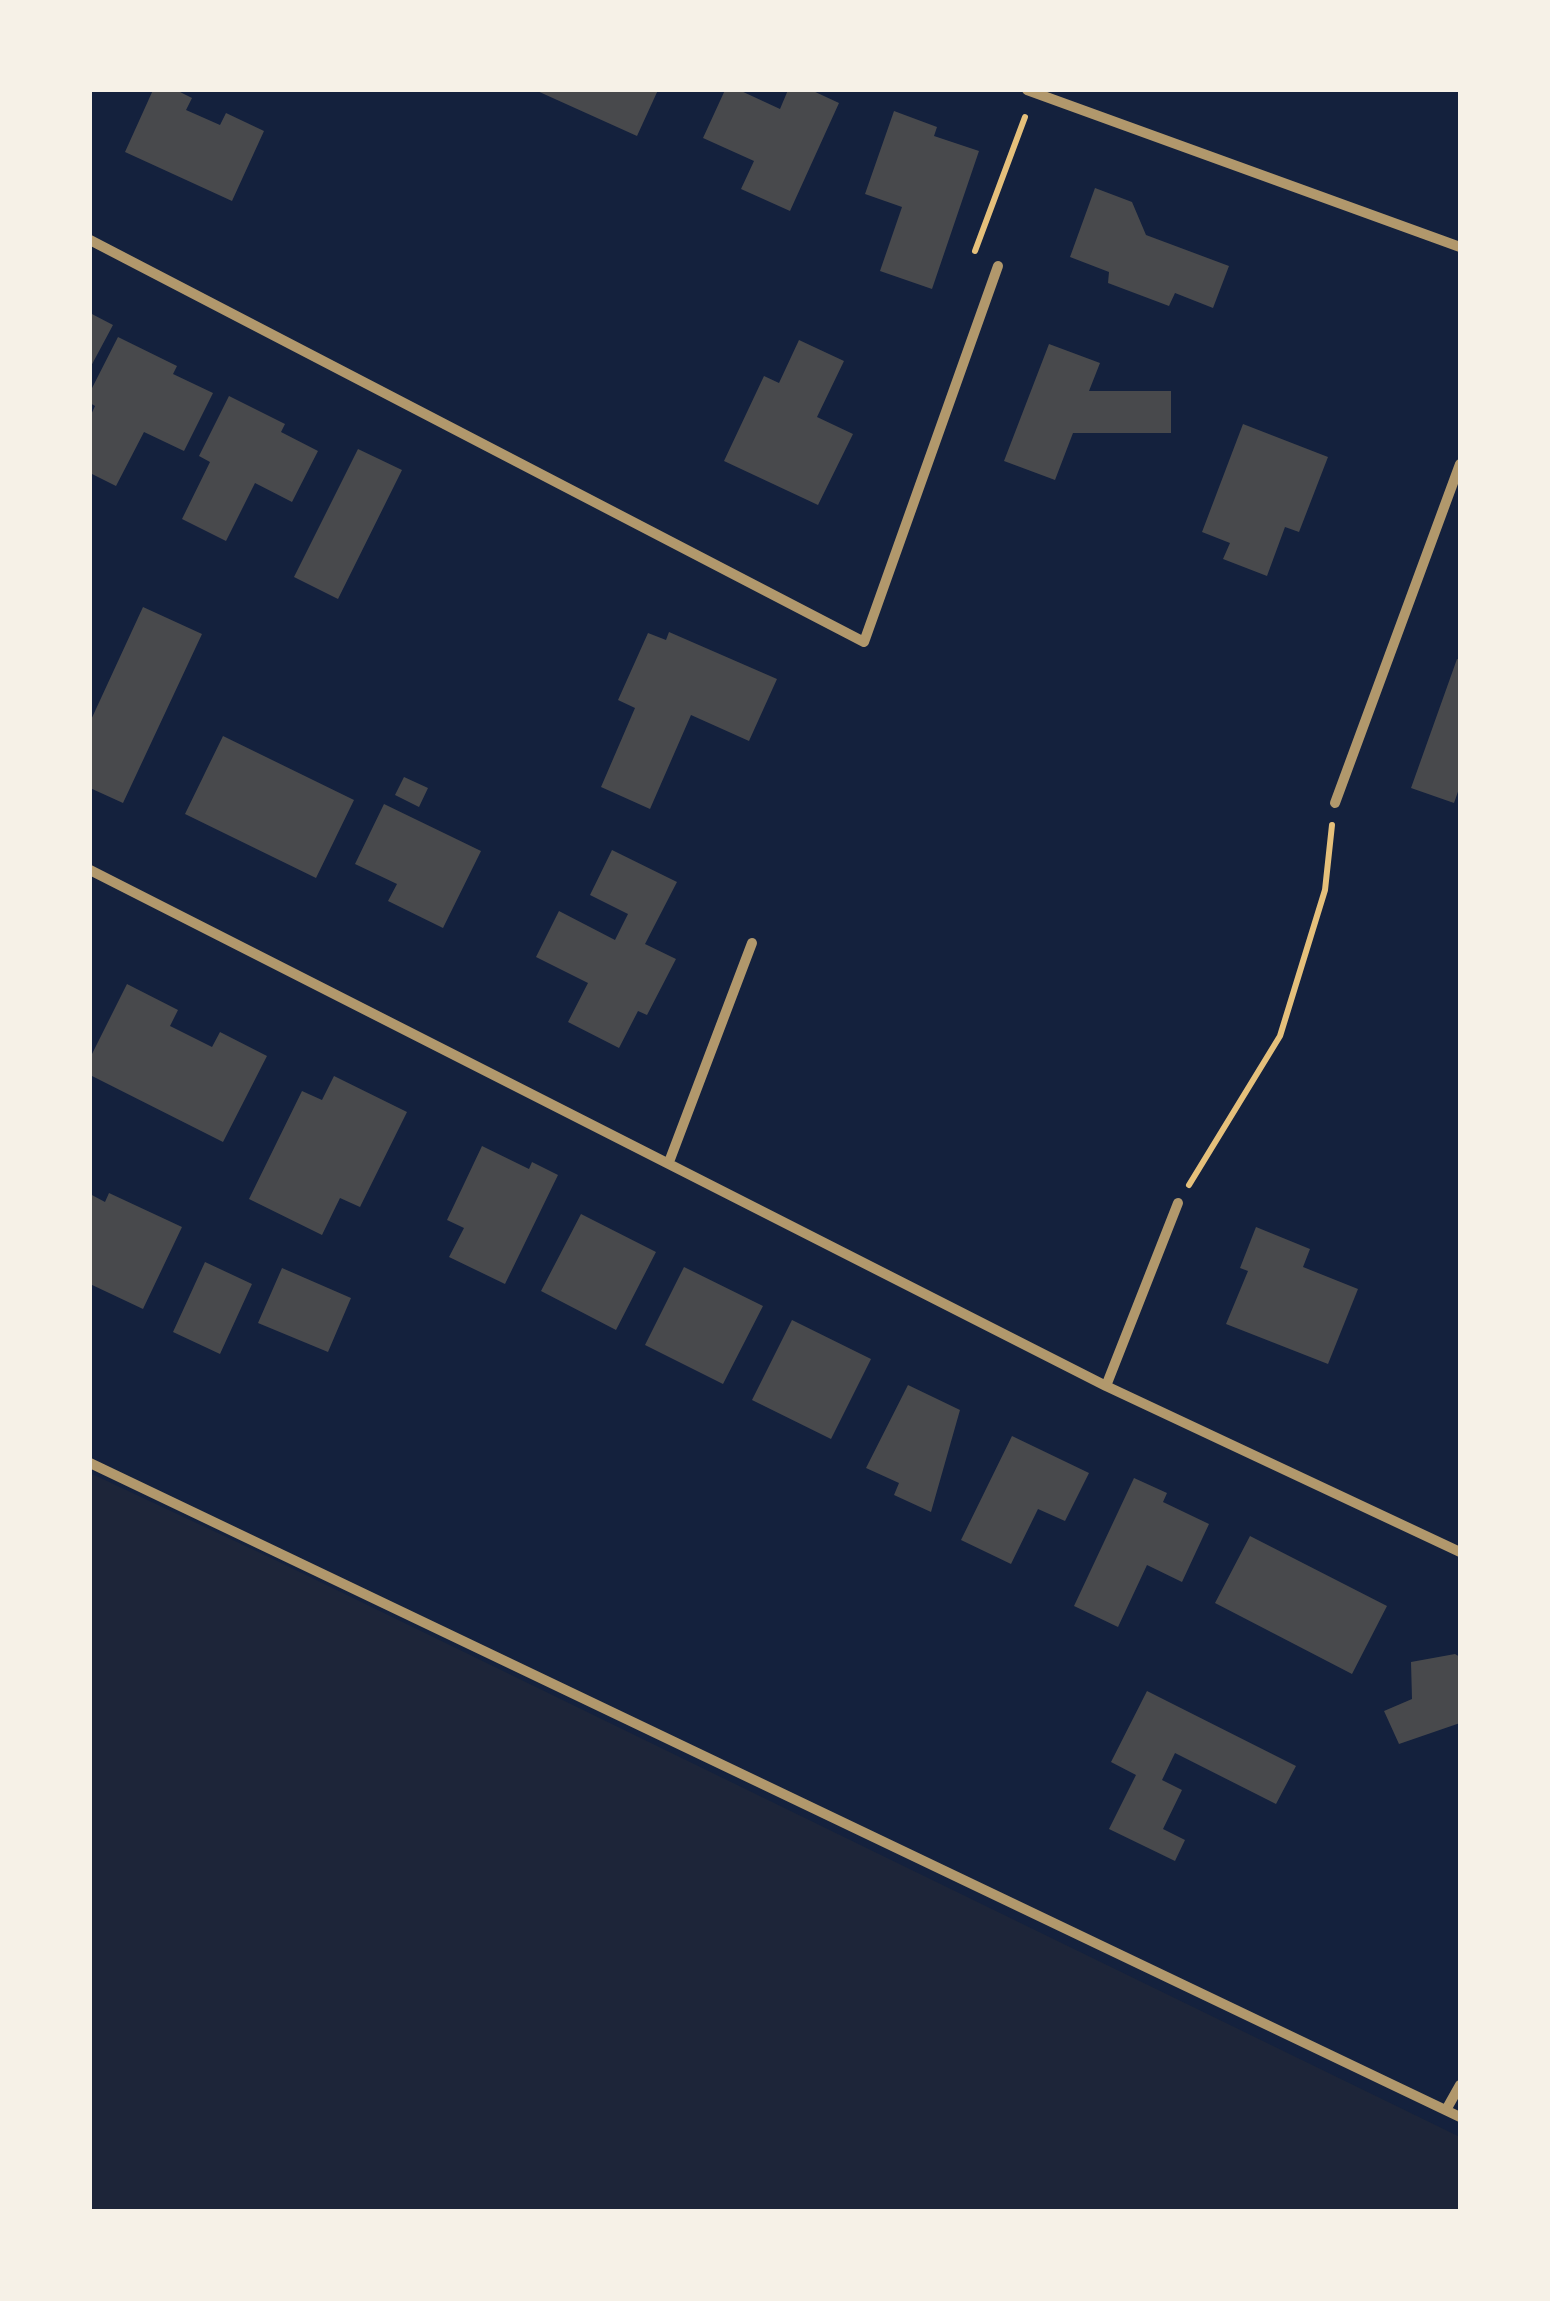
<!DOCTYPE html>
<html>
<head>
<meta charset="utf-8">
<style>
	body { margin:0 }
	#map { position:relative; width:1550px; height:2301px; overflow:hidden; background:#14213d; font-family:"Roboto Condensed",sans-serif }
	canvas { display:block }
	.frame { position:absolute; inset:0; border:92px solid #f6f1e7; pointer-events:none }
</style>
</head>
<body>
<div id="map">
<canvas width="1550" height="2301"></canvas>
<div class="frame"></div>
</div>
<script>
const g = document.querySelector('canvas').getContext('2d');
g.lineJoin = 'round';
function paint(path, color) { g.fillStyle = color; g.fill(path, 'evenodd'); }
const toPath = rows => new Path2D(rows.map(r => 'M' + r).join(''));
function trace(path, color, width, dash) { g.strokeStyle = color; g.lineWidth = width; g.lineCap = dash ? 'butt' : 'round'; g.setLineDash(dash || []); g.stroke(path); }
paint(toPath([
	[90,1473,269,1557,1460,2137,1460,2211,90,2211]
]), '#1d2539');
paint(toPath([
	[153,90,176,90,192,98,186,110,220,125,226,113,264,131,232,201,125,152],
	[535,90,658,90,637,136],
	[725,90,739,90,780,109,788,90,811,90,839,103,790,211,741,189,754,161,703,138],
	[894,111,937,127,934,136,979,151,932,289,880,271,902,207,865,194],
	[1095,188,1132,202,1146,235,1229,266,1213,308,1175,293,1169,306,1108,283,1109,272,1070,257],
	[90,313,113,325,90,368],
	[118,337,177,366,173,374,213,393,184,451,144,432,116,486,90,473,90,417,95,406,90,403,90,392],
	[799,340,844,361,817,417,853,434,818,505,724,461,764,376,779,383],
	[1049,344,1100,363,1089,391,1171,391,1171,433,1073,433,1055,480,1004,461],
	[229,396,285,424,281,432,318,451,292,502,255,483,226,541,182,519,210,462,199,456],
	[1243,424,1328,457,1299,532,1285,527,1267,576,1223,559,1230,543,1202,532],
	[358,449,402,470,338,599,294,577],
	[143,607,202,634,123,803,90,788,90,722],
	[669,632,777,679,749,741,691,715,650,809,601,787,635,708,618,700,648,633,666,640],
	[1457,659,1460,660,1460,786,1454,803,1411,788],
	[223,736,354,800,316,878,185,814],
	[404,777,428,788,419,807,395,795],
	[384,804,481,851,443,928,388,901,397,884,355,864],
	[612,850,677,882,645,944,676,959,647,1015,638,1011,619,1048,568,1022,588,983,536,957,559,911,615,940,628,914,590,895],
	[127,984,178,1010,170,1026,212,1047,220,1032,267,1056,223,1142,90,1075,90,1058],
	[334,1076,407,1112,360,1207,340,1198,322,1235,249,1199,302,1091,322,1100],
	[482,1146,529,1169,532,1162,558,1175,505,1284,449,1257,464,1228,447,1220],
	[109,1193,182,1227,143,1309,90,1284,90,1194,105,1202],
	[581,1214,656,1252,616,1330,541,1291],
	[1256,1227,1310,1249,1303,1267,1358,1289,1328,1364,1226,1324,1248,1271,1240,1268],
	[205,1262,252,1284,220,1354,173,1332],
	[684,1267,763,1306,723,1384,645,1345],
	[282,1268,351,1298,328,1352,258,1323],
	[792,1320,871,1359,831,1439,752,1400],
	[908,1385,960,1410,931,1512,894,1495,899,1483,866,1468],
	[1012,1436,1089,1473,1065,1521,1038,1509,1011,1564,961,1540],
	[1134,1478,1167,1493,1163,1502,1209,1524,1182,1582,1147,1565,1118,1627,1074,1606],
	[1250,1536,1387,1606,1352,1674,1215,1603],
	[1455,1654,1460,1657,1460,1723,1399,1744,1384,1711,1412,1699,1411,1662],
	[1147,1691,1296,1766,1276,1804,1175,1753,1162,1780,1182,1790,1163,1829,1185,1840,1175,1861,1109,1829,1136,1775,1111,1762]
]), '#48494c');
trace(toPath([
	[975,251,1025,117],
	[1189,1185,1280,1036,1325,890,1332,825]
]), '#e5c07b', 6);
trace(toPath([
	[1027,90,1460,247],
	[90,240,864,642,998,266],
	[1335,803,1460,464],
	[90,870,1106,1386,1460,1552],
	[669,1162,752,943],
	[1106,1386,1178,1203],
	[90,1463,1460,2117],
	[1446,2110,1460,2085]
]), '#b1986c', 10);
</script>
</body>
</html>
